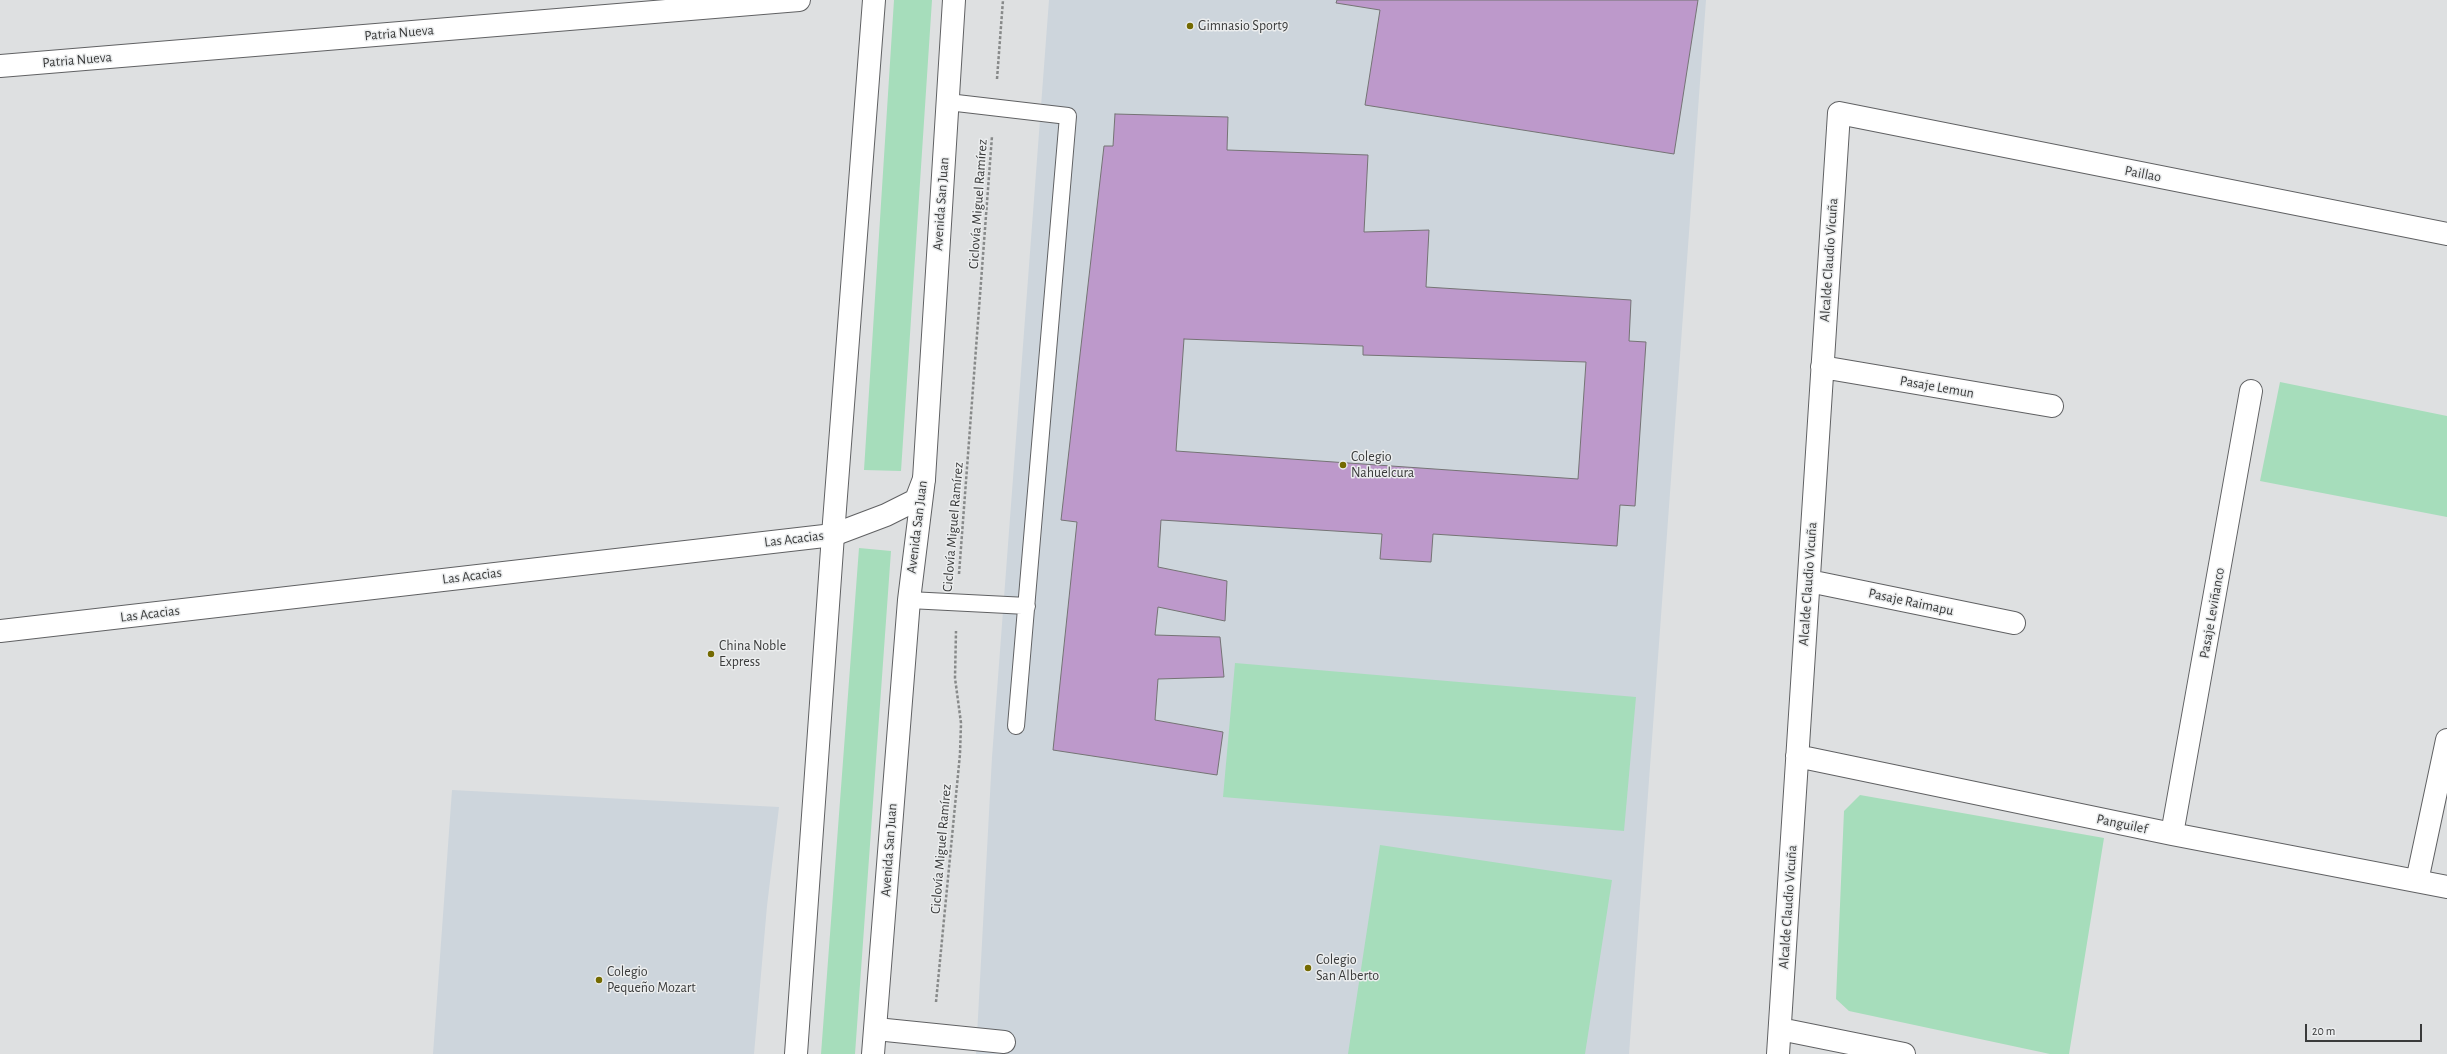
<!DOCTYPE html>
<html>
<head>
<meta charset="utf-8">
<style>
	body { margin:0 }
	#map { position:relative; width:2447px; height:1054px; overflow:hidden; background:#dee0e1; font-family:"Alegreya Sans",sans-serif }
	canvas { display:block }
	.scale { position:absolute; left:2305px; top:1024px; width:117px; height:18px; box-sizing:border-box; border:2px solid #3a3b3b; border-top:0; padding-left:5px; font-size:12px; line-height:14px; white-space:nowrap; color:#3a3b3b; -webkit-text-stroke:3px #ebedee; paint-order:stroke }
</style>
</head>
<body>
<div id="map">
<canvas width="2447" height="1054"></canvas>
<div class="scale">20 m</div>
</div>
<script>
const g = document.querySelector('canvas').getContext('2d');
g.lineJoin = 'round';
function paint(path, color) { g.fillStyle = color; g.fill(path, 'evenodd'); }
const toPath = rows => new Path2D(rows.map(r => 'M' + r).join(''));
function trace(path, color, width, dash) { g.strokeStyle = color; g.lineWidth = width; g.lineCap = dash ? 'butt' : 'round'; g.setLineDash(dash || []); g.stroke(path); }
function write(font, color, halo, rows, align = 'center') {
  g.font = font + ' "Alegreya Sans",sans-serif'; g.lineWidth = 3; g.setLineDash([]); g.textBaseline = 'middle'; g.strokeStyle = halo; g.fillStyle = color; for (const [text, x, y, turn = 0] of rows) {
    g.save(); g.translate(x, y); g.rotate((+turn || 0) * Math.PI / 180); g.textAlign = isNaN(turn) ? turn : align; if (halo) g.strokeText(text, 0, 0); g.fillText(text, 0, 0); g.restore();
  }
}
paint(toPath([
	[1049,0,1706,0,1629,1054,976,1054,992,757],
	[452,790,779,807,767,906,754,1054,433,1054]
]), '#cdd5dc');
paint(toPath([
	[894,0,932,0,901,471,864,470],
	[2280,382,2447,416,2447,517,2260,481],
	[859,548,891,551,855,1054,821,1054],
	[1235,663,1636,697,1624,831,1223,797],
	[1860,795,2104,838,2069,1054,2050,1054,1849,1011,1836,999,1844,811],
	[1380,845,1612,880,1585,1054,1348,1054]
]), '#a6ddbb');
const building = toPath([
	[1337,0,1698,0,1674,154,1365,105,1380,10,1336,3,1337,0],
	[1115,114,1228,117,1227,150,1368,155,1364,232,1429,230,1426,287,1631,300,1629,341,1646,342,1635,506,1620,505,1617,546,1433,534,1431,562,1380,559,1382,534,1161,520,1158,567,1227,581,1225,621,1158,607,1155,635,1220,637,1224,677,1158,679,1155,720,1223,732,1217,775,1053,750,1077,522,1061,520,1104,146,1113,146,1115,114],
	[1184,339,1363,346,1363,355,1586,362,1578,479,1176,451,1184,339]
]);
paint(building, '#bd99cb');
trace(building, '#757475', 1);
const service = toPath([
	[948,102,1068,116,1016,726],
	[909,600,1027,606]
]);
const minor = toPath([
	[0,66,799,0],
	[1822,367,2052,406],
	[1809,581,2014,623],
	[0,631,833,535,886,515,916,500,924,479],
	[1797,756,2172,834,2447,887],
	[2172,834,2251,391],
	[2417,881,2447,740],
	[876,1029,1004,1042],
	[1780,1029,1904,1054],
	[1778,1054,1839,113,2447,234]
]);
const primary = toPath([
	[796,1054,833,535,874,0],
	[873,1054,909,600,924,479,954,0]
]);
trace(service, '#606163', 18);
trace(minor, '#606163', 24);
trace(primary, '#606163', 24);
trace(toPath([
	[997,79,1003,0],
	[959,574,992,136],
	[936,1002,960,754,961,723,955,678,956,631]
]), '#878989', 2.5, [3, 2]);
trace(service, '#fff', 16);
trace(minor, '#fff', 22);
trace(primary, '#fff', 22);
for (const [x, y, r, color] of [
	[1190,26,4,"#746a01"],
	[1343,465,4,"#746a01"],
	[711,654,4,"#746a01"],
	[1308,968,4,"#746a01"],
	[599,980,4,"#746a01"]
]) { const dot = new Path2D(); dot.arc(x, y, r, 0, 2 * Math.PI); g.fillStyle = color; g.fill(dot); trace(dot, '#ebedee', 1.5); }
write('14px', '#3a3b3b', '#ebedee', [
	["Gimnasio Sport9",1198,26],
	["Colegio",1351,457],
	["Nahuelcura",1351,473],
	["China Noble",719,646],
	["Express",719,662],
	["Colegio",1316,960],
	["San Alberto",1316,976],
	["Colegio",607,972],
	["Pequeño Mozart",607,988]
], 'left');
write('14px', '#3a3b3b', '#ebedee', [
	["Patria Nueva",399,33,-5],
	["Patria Nueva",77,60,-5],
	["Paillao",2143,174,11],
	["Avenida San Juan",941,204,-86],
	["Ciclovía Miguel Ramírez",978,204,-86],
	["Alcalde Claudio Vicuña",1829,260,-86],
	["Pasaje Lemun",1937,387,10],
	["Avenida San Juan",917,527,-83],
	["Ciclovía Miguel Ramírez",953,527,-85],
	["Las Acacias",794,539,-7],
	["Las Acacias",472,576,-7],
	["Alcalde Claudio Vicuña",1808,584,-86],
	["Pasaje Raimapu",1911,602,12],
	["Pasaje Leviñanco",2212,613,-80],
	["Las Acacias",150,614,-7],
	["Panguilef",2122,824,12],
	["Ciclovía Miguel Ramírez",941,849,-85],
	["Avenida San Juan",889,850,-86],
	["Alcalde Claudio Vicuña",1788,907,-86]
]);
</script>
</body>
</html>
